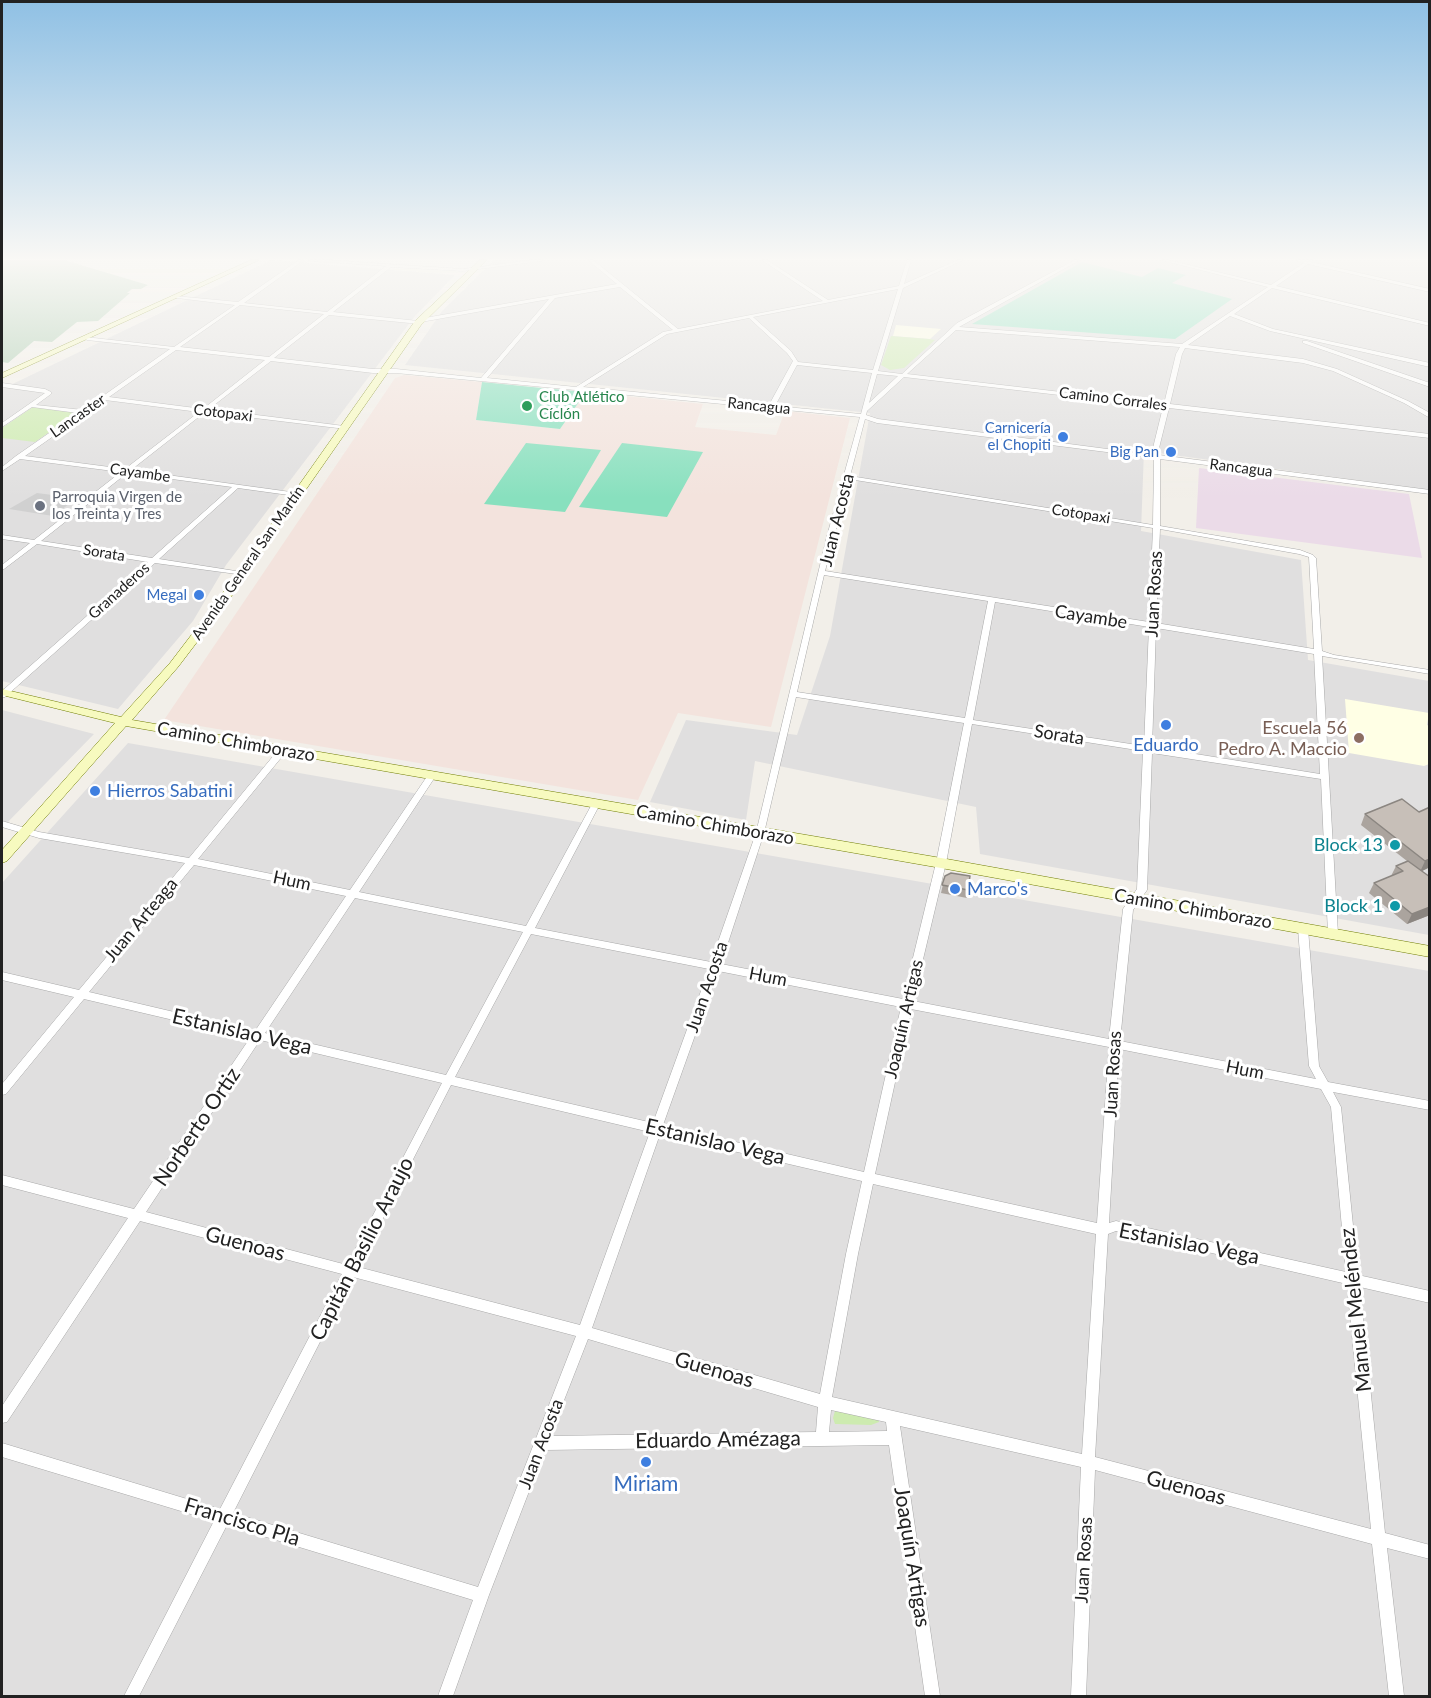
<!DOCTYPE html>
<html>
<head>
<meta charset="utf-8">
<style>
	body { margin:0 }
	#map { position:relative; width:1431px; height:1698px; overflow:hidden; background:#f2efe9; font-family:Lato,sans-serif }
	canvas { display:block }
	.frame { position:absolute; inset:0; border:3px solid #222; pointer-events:none }
</style>
</head>
<body>
<div id="map">
<canvas width="1431" height="1698"></canvas>
<div class="frame"></div>
</div>
<script>
const g = document.querySelector('canvas').getContext('2d');
g.lineJoin = 'round';
function paint(path, color) { g.fillStyle = color; g.fill(path, 'evenodd'); }
const toPath = rows => new Path2D(rows.map(r => 'M' + r).join(''));
function trace(path, color, width, dash) { g.strokeStyle = color; g.lineWidth = width; g.lineCap = dash ? 'butt' : 'round'; g.setLineDash(dash || []); g.stroke(path); }
function write(font, color, halo, rows, align = 'center') {
  g.font = font + ' Lato,sans-serif'; g.lineWidth = 6; g.setLineDash([]); g.textBaseline = 'middle'; g.strokeStyle = halo; g.fillStyle = color; for (const [text, x, y, turn = 0] of rows) {
    g.save(); g.translate(x, y); g.rotate((+turn || 0) * Math.PI / 180); g.textAlign = isNaN(turn) ? turn : align; if (halo) g.strokeText(text, 0, 0); g.fillText(text, 0, 0); g.restore();
  }
}
paint(toPath([
	[271,260,455,275,415,316,226,565,193,621,118,709,2,681,2,389],
	[494,260,1429,260,1429,490,1144,451,1141,531,1301,560,1308,660,1429,681,1429,935,980,854,976,807,755,761,746,820,650,802,686,720,797,735,830,636,870,413,405,365,442,311],
	[2,710,94,734,2,828],
	[128,743,1429,971,1429,1696,2,1696,2,883]
]), '#e0dfdf');
paint(toPath([
	[1199,468,1409,494,1422,558,1196,528]
]), '#ebdbe8');
paint(toPath([
	[896,325,941,329,930,339,893,336],
	[1345,699,1429,713,1427,725,1429,726,1429,764,1424,766,1349,753]
]), '#ffffe5');
paint(toPath([
	[37,493,77,498,53,516,9,509]
]), '#d0d0d0');
paint(toPath([
	[404,375,482,382,476,420,560,429,586,392,703,404,695,427,776,435,785,411,850,418,771,727,678,713,638,800,164,720,395,378]
]), '#f3e3dd');
paint(toPath([
	[891,336,929,339,935,340,904,368,890,370,881,365],
	[33,407,77,413,35,442,2,438,2,428],
	[840,1410,879,1419,879,1422,871,1425,835,1424,833,1418,835,1411]
]), '#cdebb0');
paint(toPath([
	[2,260,64,260,148,285,141,289,132,289,127,293,130,293,98,321,77,322,52,342,34,341,8,363,2,362]
]), '#aacbaf');
paint(toPath([
	[1082,262,1142,277,1158,268,1186,275,1172,283,1232,299,1175,339,972,324],
	[482,382,542,388,586,392,560,429,476,420],
	[526,443,601,450,565,512,484,504],
	[622,443,703,452,667,517,579,507]
]), '#88e0be');
const street = toPath([
	[299,260,304,260,244,303,327,312,386,266,310,261,308,260,328,260,463,269,532,260,543,260,541,261,463,271,391,267,333,312,418,321,420,322,420,324,329,315,274,358,373,369,396,369,481,378,549,299,421,322,419,321,419,319,617,284,588,260,593,260,678,329,823,301,762,260,767,260,828,300,899,286,907,260,911,260,904,284,958,260,963,260,903,288,878,371,902,374,957,323,1075,260,1080,260,959,327,1182,344,1268,287,1161,260,1168,260,1271,285,1304,263,1295,260,1313,260,1311,262,1430,289,1430,292,1308,264,1276,286,1430,323,1430,326,1272,288,1234,314,1273,329,1430,363,1430,367,1270,331,1230,316,1188,345,1303,359,1337,369,1408,401,1430,413,1430,418,1404,403,1333,371,1303,363,1185,348,1182,354,1170,404,1430,434,1430,438,1169,408,1158,452,1159,455,1430,490,1430,494,1160,459,1160,526,1300,550,1313,555,1316,558,1322,651,1334,655,1430,670,1430,674,1322,656,1338,934,1336,936,1333,938,1330,936,1328,934,1321,779,1152,753,1147,890,1133,910,1120,1041,1316,1079,1309,1066,1298,929,1300,927,1303,926,1306,927,1308,929,1319,1066,1328,1082,1430,1101,1430,1110,1333,1092,1341,1107,1358,1275,1430,1291,1430,1303,1360,1287,1385,1533,1430,1545,1430,1559,1387,1548,1404,1696,1389,1696,1372,1544,1095,1470,1086,1696,1071,1696,1081,1467,900,1426,940,1696,925,1696,889,1445,545,1450,489,1595,453,1696,438,1696,473,1600,227,1525,139,1696,124,1696,214,1521,2,1457,2,1443,220,1509,342,1274,140,1221,7,1422,2,1423,2,1406,128,1218,2,1185,2,1175,134,1209,250,1038,84,999,6,1094,2,1095,2,1084,74,997,2,980,2,972,79,990,185,863,39,838,2,827,2,821,39,832,189,858,279,749,282,748,285,749,286,751,285,753,198,859,350,890,428,775,431,774,435,777,359,892,526,926,592,804,596,801,600,804,535,928,711,962,756,833,827,536,860,417,396,373,373,373,271,361,209,409,344,426,347,428,346,429,205,412,131,470,298,493,298,495,296,496,238,488,159,559,242,572,245,574,244,575,155,563,5,697,2,697,2,691,148,562,37,544,4,569,2,570,2,565,30,543,2,539,2,535,34,540,121,472,20,459,2,471,2,467,16,456,78,413,32,407,2,427,2,423,45,393,2,387,2,383,45,389,51,392,51,394,36,405,83,410,170,349,87,340,84,338,85,337,174,347,235,305,177,298,175,298,175,296,238,302,299,260],
	[620,287,673,330,663,332,576,387,487,378,555,298,620,287],
	[898,289,873,370,798,362,791,351,753,317,898,289],
	[240,305,324,314,269,357,180,347,240,305],
	[749,318,787,353,793,361,769,405,583,387,667,334,749,318],
	[956,330,1166,346,1180,347,1176,354,1164,404,907,374,956,330],
	[176,350,265,360,203,409,109,397,176,350],
	[797,365,872,373,861,414,775,406,797,365],
	[877,374,898,376,869,403,877,374],
	[904,377,1163,407,1152,452,1153,455,878,419,866,415,867,411,904,377],
	[105,400,199,412,125,469,25,456,105,400],
	[865,419,877,423,1154,458,1153,525,850,476,865,419],
	[127,473,232,487,152,558,41,541,127,473],
	[849,479,1153,528,1149,622,825,571,849,479],
	[1160,529,1299,554,1309,557,1314,649,1156,623,1160,529],
	[824,575,988,601,965,718,797,692,824,575],
	[995,602,1149,627,1144,746,973,720,995,602],
	[1156,628,1314,654,1320,774,1152,747,1156,628],
	[796,697,964,723,936,863,903,999,721,964,764,833,796,697],
	[972,724,1143,751,1137,889,1123,909,1109,1039,913,1001,946,863,972,724],
	[194,865,346,896,255,1031,89,992,194,865],
	[355,898,523,932,446,1075,265,1033,355,898],
	[531,934,709,969,653,1123,455,1077,531,934],
	[718,971,901,1007,864,1172,663,1125,718,971],
	[911,1009,1109,1047,1097,1223,875,1174,911,1009],
	[260,1040,442,1083,347,1265,146,1212,260,1040],
	[1119,1049,1321,1089,1331,1107,1346,1272,1116,1221,1109,1223,1119,1049],
	[451,1085,650,1132,580,1325,358,1267,451,1085],
	[660,1134,862,1181,846,1254,820,1394,592,1328,660,1134],
	[873,1184,1096,1234,1082,1454,832,1397,858,1254,873,1184],
	[1116,1231,1347,1284,1371,1529,1095,1457,1108,1234,1116,1231],
	[353,1277,576,1336,478,1587,233,1513,353,1277],
	[588,1339,818,1407,816,1432,550,1436,588,1339],
	[831,1410,886,1422,887,1431,829,1432,831,1410],
	[1303,341,1307,341,1430,383,1430,387,1303,343,1303,341]
]);
const secondary = toPath([
	[251,260,259,260,2,378,2,373,251,260],
	[480,260,487,260,421,325,223,608,178,667,132,720,941,858,1430,946,1430,957,941,868,126,726,7,861,2,863,2,850,115,723,2,695,2,689,121,717,170,663,215,604,415,321,480,260]
]);
trace(street, '#a9a9a9', 1);
trace(secondary, '#707d05', 1);
paint(street, '#fff');
paint(secondary, '#f7fabf');
paint(toPath([
	[1402,799,1430,867,1422,871,1430,915,1407,924,1369,893,1374,883,1391,876,1396,866,1407,861,1361,825,1365,814],
	[945,876,970,876,967,898,941,893]
]), '#aba49e');
paint(toPath([
	[1430,859,1430,867,1420,872,1425,861],
	[1430,907,1430,915,1407,924,1412,914]
]), '#8b8681');
const building = toPath([
	[1402,799,1419,812,1430,807,1430,859,1425,861,1365,814,1402,799],
	[1408,861,1430,877,1430,907,1412,914,1374,883,1403,871,1396,866,1408,861],
	[951,873,970,876,968,890,942,885,945,876,951,873]
]);
paint(building, '#c7bfb8');
trace(building, '#8b8681', 1.5);
const sky = g.createLinearGradient(0, 0, 0, 498);
sky.addColorStop(0, '#8fc0e4');
sky.addColorStop(0.52, '#f9f8f5');
sky.addColorStop(1, '#f9f8f500');
g.fillStyle = sky;
g.fillRect(0, 0, 1431, 498);
for (const [x, y, r, color] of [
	[527,406,6,"#2e9e5b"],
	[1063,437,6,"#3f7fe0"],
	[1171,452,6,"#3f7fe0"],
	[40,506,6,"#6b7280"],
	[199,595,6,"#3f7fe0"],
	[1166,725,6,"#3f7fe0"],
	[1359,738,6,"#8d6e63"],
	[95,791,6,"#3f7fe0"],
	[1395,845,6,"#0f9aa8"],
	[955,889,6,"#3f7fe0"],
	[1395,906,6,"#0f9aa8"],
	[646,1462,6,"#3f7fe0"]
]) { const dot = new Path2D(); dot.arc(x, y, r, 0, 2 * Math.PI); g.fillStyle = color; g.fill(dot); trace(dot, '#fff', 2); }
write('15px', '#27864d', '#fff', [
	["Club Atlético",539,397],
	["Cíclón",539,414]
], 'left');
write('15px', '#222', '#fff', [
	["Camino Corrales",1113,399,7],
	["Rancagua",759,406,6],
	["Cotopaxi",223,413,7],
	["Lancaster",78,416,-35],
	["Rancagua",1241,468,7],
	["Cayambe",140,473,8],
	["Cotopaxi",1081,514,9],
	["Sorata",104,553,9],
	["Avenida General San Martín",248,563,-55],
	["Granaderos",119,591,-42]
]);
write('15px', '#366cbe', '#fff', [
	["Carnicería",1051,428],
	["el Chopiti",1051,445],
	["Big Pan",1159,452],
	["Megal",187,595]
], 'right');
write('15px', '#5b616d', '#fff', [
	["Parroquia Virgen de",52,497],
	["los Treinta y Tres",52,514]
], 'left');
write('18px', '#222', '#fff', [
	["Juan Acosta",837,520,-76],
	["Juan Rosas",1154,594,-87],
	["Cayambe",1091,617,9],
	["Sorata",1059,735,9],
	["Camino Chimborazo",236,742,10],
	["Camino Chimborazo",715,825,10],
	["Hum",292,881,12],
	["Camino Chimborazo",1193,909,10],
	["Juan Arteaga",141,920,-50],
	["Hum",768,977,11],
	["Juan Acosta",707,987,-71],
	["Joaquín Artigas",904,1019,-77],
	["Hum",1245,1070,11],
	["Juan Rosas",1113,1074,-87],
	["Juan Acosta",541,1444,-69],
	["Juan Rosas",1084,1560,-87]
]);
write('18px', '#785e54', '#fff', [
	["Escuela 56",1347,728],
	["Pedro A. Maccio",1347,749]
], 'right');
write('18px', '#366cbe', '#fff', [
	["Eduardo",1166,745,"center"],
	["Hierros Sabatini",107,791],
	["Marco's",967,889]
], 'left');
write('18px', '#0d838f', '#fff', [
	["Block 13",1383,845],
	["Block 1",1383,906]
], 'right');
write('21px', '#222', '#fff', [
	["Estanislao Vega",242,1032,13],
	["Norberto Ortiz",197,1127,-56],
	["Estanislao Vega",715,1142,13],
	["Guenoas",245,1244,15],
	["Estanislao Vega",1189,1244,11],
	["Capitán Basilio Araujo",362,1249,-63],
	["Manuel Meléndez",1356,1310,-96],
	["Guenoas",714,1370,16],
	["Eduardo Amézaga",718,1440,-1],
	["Guenoas",1186,1488,15],
	["Francisco Pla",242,1522,17],
	["Joaquín Artigas",912,1557,81]
]);
write('21px', '#366cbe', '#fff', [
	["Miriam",646,1484]
]);
</script>
</body>
</html>
